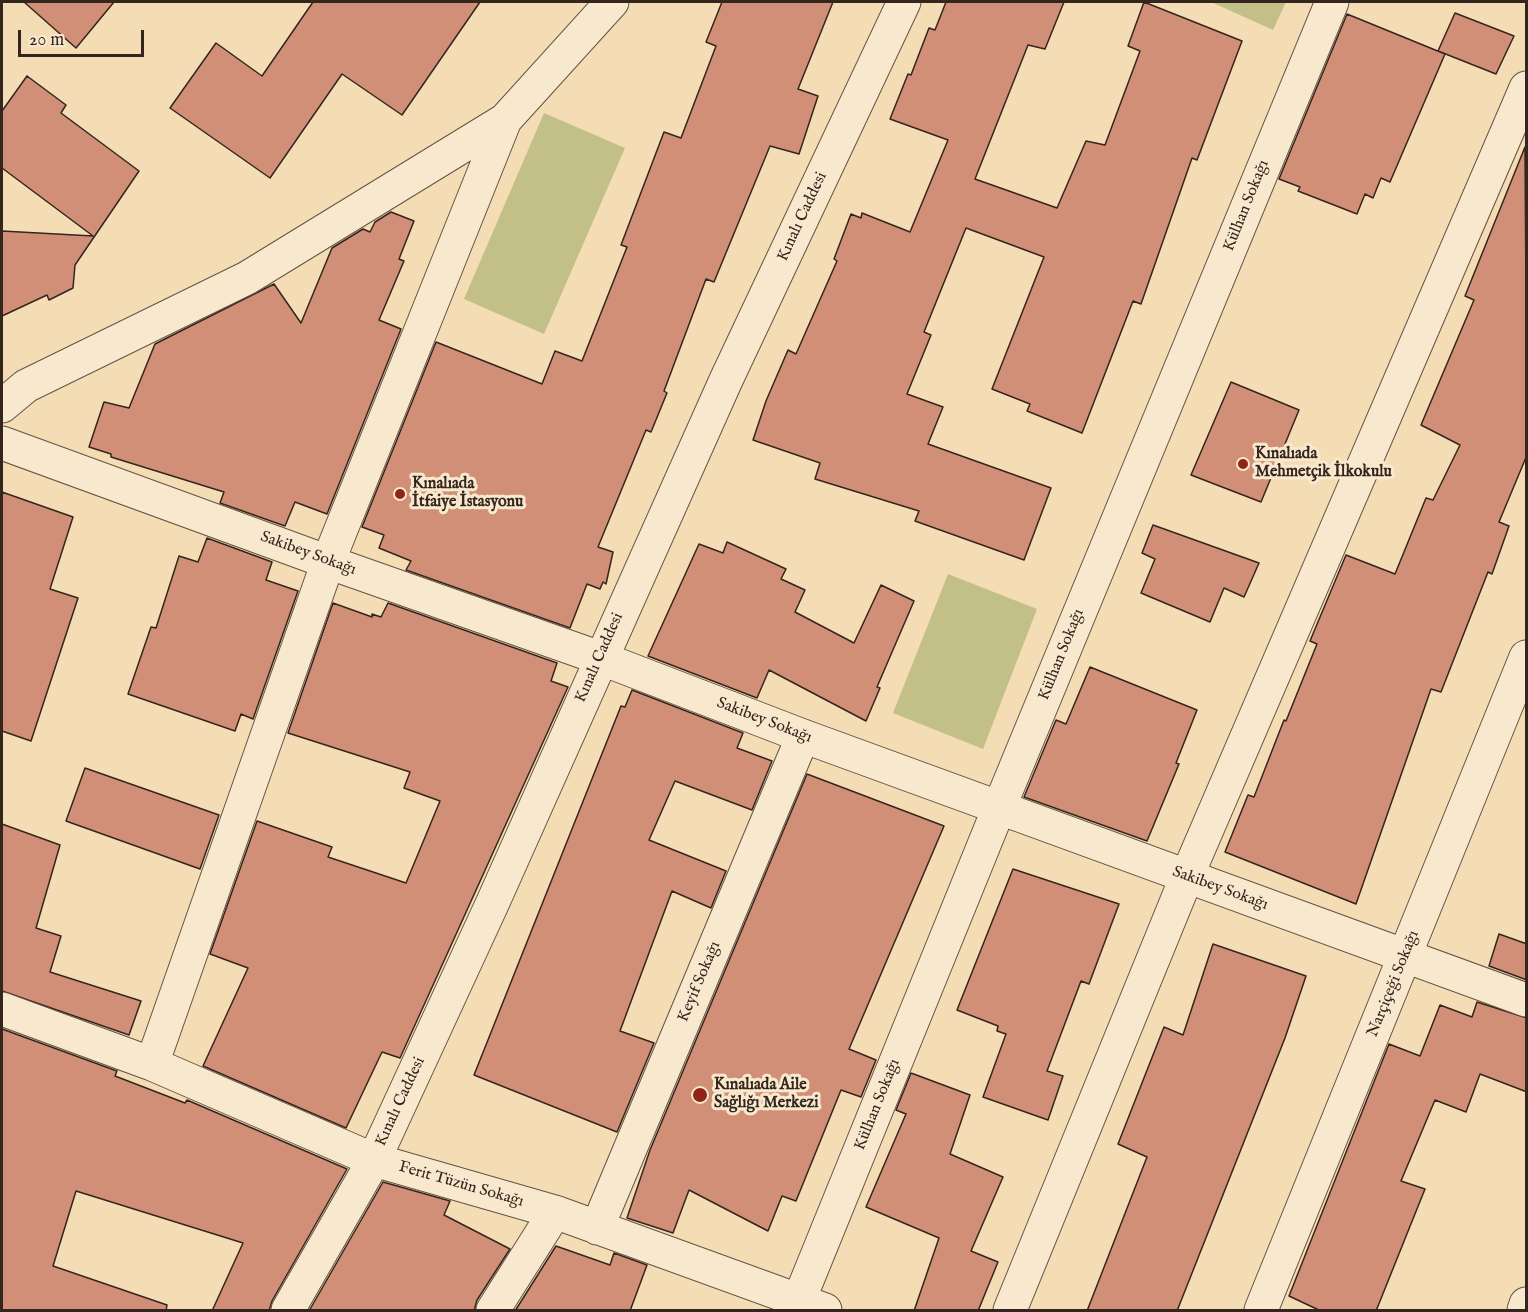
<!DOCTYPE html>
<html>
<head>
<meta charset="utf-8">
<style>
	body { margin:0 }
	#map { position:relative; width:1528px; height:1312px; overflow:hidden; background:#f4ddb4; font-family:"IM FELL English",serif }
	canvas { display:block }
	.frame { position:absolute; inset:0; border:3px solid #34251e; pointer-events:none }
	.scale { position:absolute; left:18px; top:30px; width:126px; height:27px; box-sizing:border-box; border:3px solid #34251e; border-top:0; padding-left:8px; font-size:18px; line-height:21px; white-space:nowrap; color:#34251e; -webkit-text-stroke:4px #f8e9ce; paint-order:stroke }
</style>
</head>
<body>
<div id="map">
<canvas width="1528" height="1312"></canvas>
<div class="frame"></div>
<div class="scale">20 m</div>
</div>
<script>
const g = document.querySelector('canvas').getContext('2d');
g.lineJoin = 'round';
function paint(path, color) { g.fillStyle = color; g.fill(path, 'evenodd'); }
const toPath = rows => new Path2D(rows.map(r => 'M' + r).join(''));
function trace(path, color, width, dash) { g.strokeStyle = color; g.lineWidth = width; g.lineCap = dash ? 'butt' : 'round'; g.setLineDash(dash || []); g.stroke(path); }
function write(font, color, halo, rows, align = 'center') {
  g.font = font + ' "IM FELL English",serif'; g.lineWidth = 6; g.setLineDash([]); g.textBaseline = 'middle'; g.strokeStyle = halo; g.fillStyle = color; for (const [text, x, y, turn = 0] of rows) {
    g.save(); g.translate(x, y); g.rotate((+turn || 0) * Math.PI / 180); g.textAlign = isNaN(turn) ? turn : align; if (halo) g.strokeText(text, 0, 0); g.fillText(text, 0, 0); g.restore();
  }
}
paint(toPath([
	[1211,2,1286,2,1273,30],
	[544,113,625,148,544,334,464,299],
	[948,574,1037,609,983,749,893,713]
]), '#c3bf88');
const building = toPath([
	[24,2,114,2,76,48,24,2],
	[313,2,480,2,402,115,342,74,270,178,170,108,216,43,262,76,313,2],
	[722,2,833,2,798,89,818,96,799,154,770,146,714,282,706,279,664,391,667,393,651,432,646,430,598,547,613,552,606,584,603,582,600,589,587,584,570,628,406,570,411,561,379,548,384,535,362,527,436,342,542,384,555,351,582,361,627,247,621,245,664,132,681,138,716,46,706,42,722,2],
	[946,2,1064,2,1045,49,1028,45,975,179,1057,208,1086,141,1105,145,1140,51,1128,46,1144,2,1242,41,1197,160,1192,158,1141,304,1133,301,1082,433,1027,411,1030,404,992,389,1044,257,966,228,924,332,931,335,907,394,943,407,928,444,1051,488,1024,560,915,521,919,511,815,479,820,463,753,440,766,401,788,350,796,354,837,261,834,259,851,214,861,218,862,213,910,232,948,140,890,119,908,74,911,75,929,28,935,30,946,2],
	[1455,13,1514,36,1496,74,1438,51,1455,13],
	[1347,14,1445,54,1390,182,1381,178,1373,198,1365,194,1357,214,1298,191,1300,187,1279,179,1347,14],
	[27,76,66,105,61,113,139,171,75,265,73,288,49,300,47,295,2,316,2,231,93,236,2,168,2,111,27,76],
	[1525,147,1527,455,1499,522,1509,526,1492,574,1488,572,1441,692,1431,689,1356,904,1225,852,1248,795,1254,797,1284,720,1286,721,1317,644,1310,641,1346,555,1395,574,1426,498,1433,500,1460,445,1421,425,1474,300,1465,296,1525,147],
	[391,212,414,221,399,259,404,261,379,320,401,329,327,514,295,502,285,526,220,503,224,492,111,457,111,454,89,447,104,402,129,408,155,344,274,284,301,323,332,248,363,229,370,232,375,222,391,212],
	[1231,382,1299,410,1261,502,1191,475,1231,382],
	[2,492,73,517,50,589,78,598,31,741,2,731,2,492],
	[1153,525,1259,563,1244,597,1224,588,1210,622,1141,593,1155,559,1142,553,1153,525],
	[207,538,272,562,266,580,298,591,253,719,241,714,235,731,128,694,151,627,156,628,179,556,198,562,207,538],
	[727,542,786,569,781,579,805,590,795,612,854,643,881,585,914,601,877,687,880,688,866,721,769,670,757,698,648,656,699,544,723,553,727,542],
	[333,603,372,617,372,614,381,617,388,603,557,663,551,681,568,687,400,1058,382,1052,346,1128,203,1066,248,968,210,954,257,821,332,847,328,857,406,883,440,801,404,788,410,772,288,733,333,603],
	[1090,667,1197,710,1176,763,1179,764,1147,841,1024,797,1056,720,1066,724,1090,667],
	[632,690,743,733,737,748,772,761,752,810,675,781,649,840,726,871,711,908,672,891,620,1031,654,1043,617,1132,474,1075,621,706,625,707,632,690],
	[85,768,219,815,200,869,66,821,85,768],
	[807,774,944,826,849,1049,876,1060,861,1097,841,1090,796,1201,782,1196,768,1231,689,1190,673,1233,627,1218,650,1150,807,774],
	[2,824,60,845,36,928,61,936,50,972,141,1001,129,1035,2,991,2,824],
	[1013,869,1119,904,1089,984,1081,981,1047,1071,1063,1076,1048,1120,983,1097,1006,1034,997,1031,998,1026,957,1010,1013,869],
	[1499,934,1527,944,1527,980,1489,966,1499,934],
	[1213,944,1306,976,1285,1038,1177,1311,1087,1311,1147,1157,1118,1144,1164,1027,1183,1035,1213,944],
	[1477,1002,1527,1018,1527,1092,1480,1074,1466,1112,1435,1100,1401,1181,1425,1189,1376,1311,1321,1311,1289,1296,1389,1044,1420,1056,1440,1005,1472,1017,1477,1002],
	[2,1029,117,1071,115,1076,185,1103,187,1100,347,1169,272,1301,269,1311,212,1311,243,1243,76,1191,53,1266,167,1305,166,1311,2,1311,2,1029],
	[911,1073,970,1095,950,1154,1003,1177,971,1251,998,1262,978,1311,914,1311,939,1238,866,1207,906,1114,896,1110,911,1073],
	[383,1182,450,1201,444,1215,510,1249,477,1300,474,1311,309,1311,383,1182],
	[556,1246,610,1265,614,1253,647,1265,630,1311,515,1311,556,1246]
]);
paint(building, '#d28f77');
trace(building, '#34251e', 1.5);
const minor = toPath([
	[2,406,26,386,247,278,505,120,612,2],
	[2,443,328,562,600,658,803,736,1526,1000],
	[2,1009,152,1064,374,1160,555,1212,825,1310],
	[152,1064,328,562,505,120],
	[597,1228,803,736],
	[288,1310,374,1160,493,902,726,380,904,2],
	[493,1310,555,1212],
	[795,1310,999,808,1332,2],
	[1010,1310,1187,876,1526,88],
	[1261,1310,1526,657],
	[1524,1310,1526,1304]
]);
trace(minor, '#645344', 35);
trace(minor, '#f8e9ce', 33);
for (const [x, y, r, color] of [
	[1243,464,6,"#8f2418"],
	[400,494,6,"#8f2418"],
	[700,1095,8,"#8f2418"]
]) { const dot = new Path2D(); dot.arc(x, y, r, 0, 2 * Math.PI); g.fillStyle = color; g.fill(dot); trace(dot, '#f8e9ce', 2); }
write('16px', '#34251e', '#f8e9ce', [
	["Külhan Sokağı",1247,206,-68],
	["Kınalı Caddesi",803,217,-65],
	["Sakibey Sokağı",308,554,20],
	["Külhan Sokağı",1062,655,-68],
	["Kınalı Caddesi",600,658,-66],
	["Sakibey Sokağı",764,721,21],
	["Sakibey Sokağı",1220,889,20],
	["Keyif Sokağı",700,982,-67],
	["Narçiçeği Sokağı",1394,984,-68],
	["Kınalı Caddesi",401,1102,-65],
	["Külhan Sokağı",878,1105,-68],
	["Ferit Tüzün Sokağı",461,1185,16]
]);
write('bold 16px', '#34251e', '#f8e9ce', [
	["Kınalıada",1255,455],
	["Mehmetçik İlkokulu",1255,473],
	["Kınalıada",412,485],
	["İtfaiye İstasyonu",412,503],
	["Kınalıada Aile",714,1086],
	["Sağlığı Merkezi",714,1104]
], 'left');
</script>
</body>
</html>
